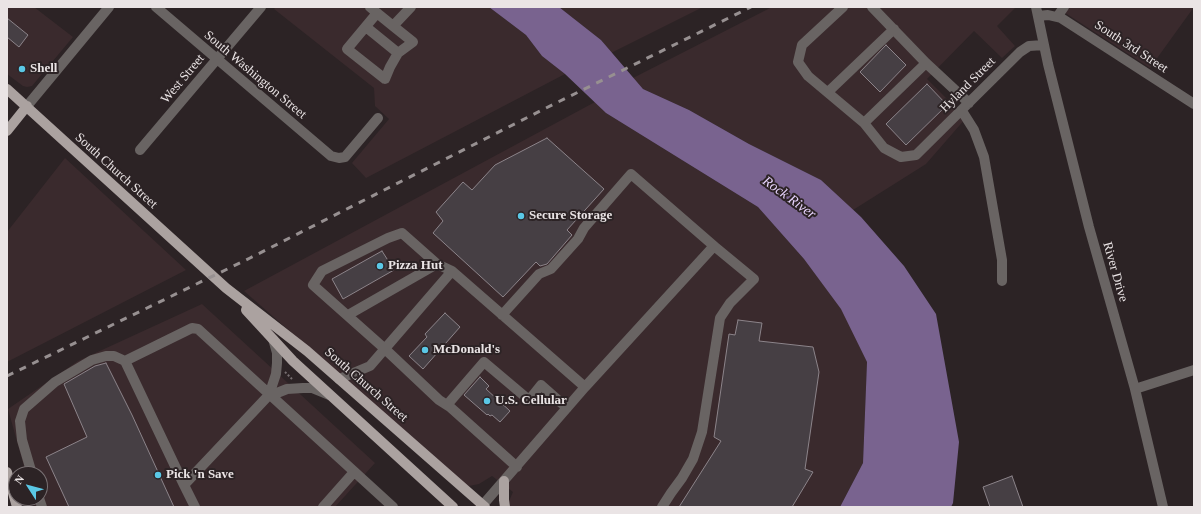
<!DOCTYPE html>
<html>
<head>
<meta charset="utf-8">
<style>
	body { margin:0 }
	#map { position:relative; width:1201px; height:514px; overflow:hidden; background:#2c2325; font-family:"Times New Roman",serif }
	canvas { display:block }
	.frame { position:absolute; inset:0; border:8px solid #eae4e5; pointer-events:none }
	.north { position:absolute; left:8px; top:466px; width:40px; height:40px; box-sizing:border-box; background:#2c2325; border:1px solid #787072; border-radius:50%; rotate:306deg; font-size:11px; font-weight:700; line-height:16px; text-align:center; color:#eae4e5 }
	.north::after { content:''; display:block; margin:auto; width:14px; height:18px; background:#5ac8e6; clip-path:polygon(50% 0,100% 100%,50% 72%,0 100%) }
</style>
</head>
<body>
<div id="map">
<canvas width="1201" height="514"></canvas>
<div class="frame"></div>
<div class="north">N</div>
</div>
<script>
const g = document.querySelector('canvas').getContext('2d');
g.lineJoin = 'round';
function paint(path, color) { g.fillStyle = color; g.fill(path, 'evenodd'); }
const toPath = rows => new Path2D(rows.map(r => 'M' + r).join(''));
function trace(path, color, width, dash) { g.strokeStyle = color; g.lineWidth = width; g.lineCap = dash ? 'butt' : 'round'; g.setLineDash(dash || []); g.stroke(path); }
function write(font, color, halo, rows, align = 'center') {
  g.font = font + ' "Times New Roman",serif'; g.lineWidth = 4; g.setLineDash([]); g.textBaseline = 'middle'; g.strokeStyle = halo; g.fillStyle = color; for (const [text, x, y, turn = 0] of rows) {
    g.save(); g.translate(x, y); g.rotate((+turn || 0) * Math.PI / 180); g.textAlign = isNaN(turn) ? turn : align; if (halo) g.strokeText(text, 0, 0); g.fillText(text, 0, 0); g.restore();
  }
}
paint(toPath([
	[7,7,34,7,73,37,32,86,27,87,23,86,7,74],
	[276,7,489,7,526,35,542,56,565,74,366,178,352,163,389,119,375,106,374,88,274,9],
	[559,7,703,7,611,53,601,40],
	[772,7,1016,7,997,26,1015,46,1002,58,974,31,927,79,966,118,926,164,853,210,821,180,749,144,689,110,643,89,633,78],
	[1056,7,1194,7,1150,68],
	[595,102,606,113,758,207,804,259,842,309,867,362,863,463,840,507,510,507,509,501,513,492,492,476,479,484,469,486,464,484,244,291],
	[65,158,186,270,7,362,7,232],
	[202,304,375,463,335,507,35,507,32,498,40,498,40,474,26,474,8,409,78,361]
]), '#3a2a2d');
paint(toPath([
	[489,7,559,7,601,40,643,89,689,110,749,144,821,180,861,217,904,266,936,314,959,442,953,503,951,507,840,507,863,463,867,362,841,309,804,259,758,207,606,113,565,74,542,56,526,35]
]), '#79638f');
const building = toPath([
	[7,18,28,35,19,47,7,37,7,18],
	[886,45,906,65,880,92,860,72,886,45],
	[927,84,947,105,906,145,886,124,927,84],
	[547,138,604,189,567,230,572,235,547,264,540,266,536,262,503,297,433,233,443,221,436,212,463,182,472,190,495,165,547,138],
	[382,251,394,270,343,299,332,279,382,251],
	[445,313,460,327,423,369,409,356,427,337,425,334,445,313],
	[738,320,762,323,759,341,813,347,819,372,805,469,813,472,792,507,679,507,721,441,714,437,729,334,735,335,738,320],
	[106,363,132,415,174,507,69,507,46,457,87,437,64,384,95,366,106,363],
	[480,377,489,386,486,389,510,411,500,422,492,415,490,416,488,414,487,415,464,395,480,377],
	[1012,476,1023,507,990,507,983,487,1012,476]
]);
paint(building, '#463f44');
trace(building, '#8c848a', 1);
trace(toPath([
	[285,372,292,379]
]), '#766e70', 2, [2, 2]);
trace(toPath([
	[156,7,331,156,339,158,345,157,378,118],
	[370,7,377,13,393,26,413,42,398,53,390,67,385,79,347,49,377,13],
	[843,7,802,45,798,62,808,76,864,123,884,148,901,157,916,155,1020,52,1029,46,1044,45],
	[872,7,926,63,969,103],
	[1036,7,1048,64,1089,227,1135,389,1163,507],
	[1038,16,1048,15,1061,18,1194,104],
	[1057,17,1064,7],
	[393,26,411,7],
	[366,27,398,53],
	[828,92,894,29],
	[27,106,109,7],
	[962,111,974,130,984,157,1002,260,1002,281],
	[864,123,926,63],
	[140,150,261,7],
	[452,271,437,264,402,233,388,238,322,271,313,285,385,349,439,400,450,407,517,467],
	[348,315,437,264],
	[502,315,539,274,551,269,578,239,584,228,631,174,714,246,754,279,730,303,720,318,702,432,693,459,682,478,671,493,662,507],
	[339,379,370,366,452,271,585,387],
	[1135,389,1194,370],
	[269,395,277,393,287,389,303,388,312,388,329,395],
	[447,405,484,362,529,400,541,385,567,408],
	[32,474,22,440,20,421,24,409,55,382,92,360,106,356,114,356,125,361],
	[184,485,125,361,192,328,198,329,393,507],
	[39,498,42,507],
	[195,507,184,485,269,395,276,374,277,363,277,353,273,339],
	[323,507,354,472],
	[481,507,585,387,714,246]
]), '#696463', 10);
trace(toPath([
	[7,89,226,288,307,351,485,507],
	[7,131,27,106],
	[246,310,293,361,453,507],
	[7,472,17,507],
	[504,481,504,500,505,507]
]), '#aba2a0', 10);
trace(toPath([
	[7,376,250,258,554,104,751,7]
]), '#979091', 3, [7, 7]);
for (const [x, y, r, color] of [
	[22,69,4,"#5ac8e6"],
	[521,216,4,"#5ac8e6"],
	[380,266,4,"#5ac8e6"],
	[425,350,4,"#5ac8e6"],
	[487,401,4,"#5ac8e6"],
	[158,475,4,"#5ac8e6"]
]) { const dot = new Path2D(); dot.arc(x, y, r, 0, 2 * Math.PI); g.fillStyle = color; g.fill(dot); trace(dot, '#2c2325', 1.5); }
write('13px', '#eae4e5', '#2c2325', [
	["South 3rd Street",1131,47,33],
	["South Washington Street",255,75,40],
	["West Street",183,79,-50],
	["Hyland Street",968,85,-45],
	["South Church Street",116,171,42],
	["River Drive",1115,272,74],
	["South Church Street",366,385,41]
]);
write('bold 13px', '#eae4e5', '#2c2325', [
	["Shell",30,69],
	["Secure Storage",529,216],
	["Pizza Hut",388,266],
	["McDonald's",433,350],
	["U.S. Cellular",495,401],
	["Pick 'n Save",166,475]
], 'left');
write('italic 14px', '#e8d4fe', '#2c2325', [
	["Rock River",789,198,36]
]);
</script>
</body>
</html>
